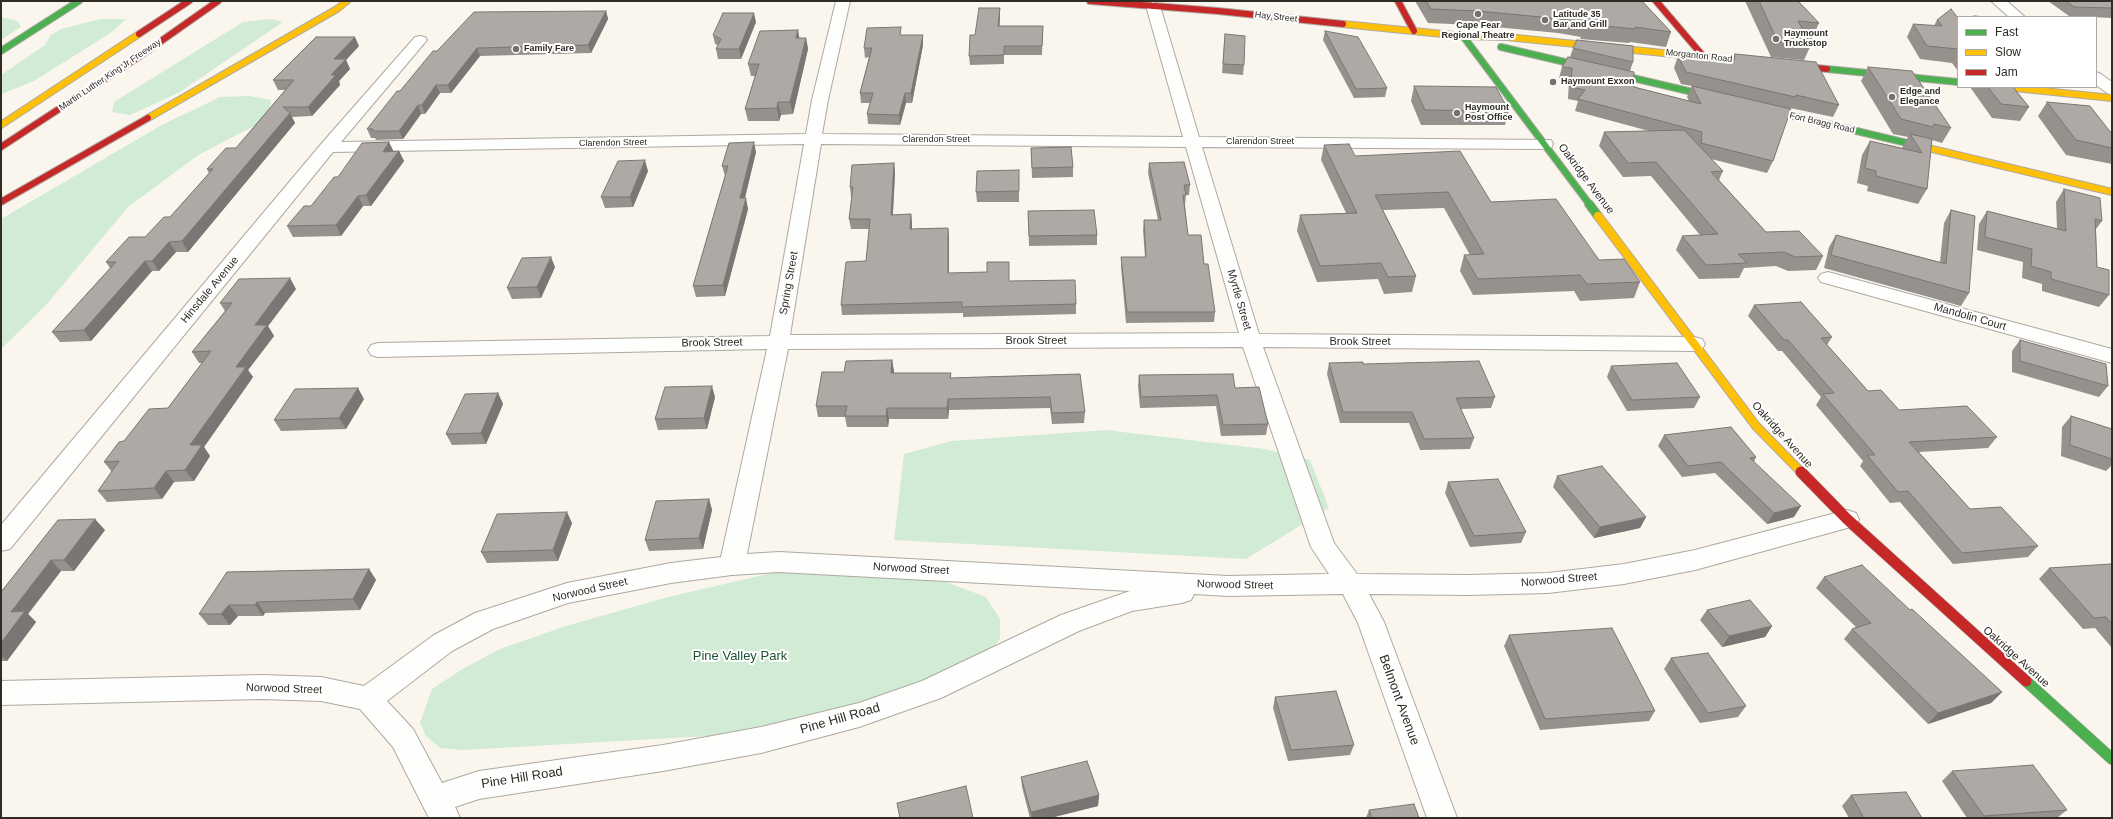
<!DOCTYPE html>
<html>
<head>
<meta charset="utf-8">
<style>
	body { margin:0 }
	#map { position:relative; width:2113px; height:819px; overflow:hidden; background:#faf6ee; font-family:Arial,sans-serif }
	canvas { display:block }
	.frame { position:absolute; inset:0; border:2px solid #2f2b25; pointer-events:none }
	.legend { position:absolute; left:1957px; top:16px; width:140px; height:72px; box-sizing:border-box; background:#fff; border:1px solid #acaaa8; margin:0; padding:5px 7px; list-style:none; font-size:12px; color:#2f2b25 }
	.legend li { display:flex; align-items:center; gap:8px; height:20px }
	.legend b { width:20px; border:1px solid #acaaa8 }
</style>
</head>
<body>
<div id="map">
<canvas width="2113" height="819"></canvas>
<div class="frame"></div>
<ul class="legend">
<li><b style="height:5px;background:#4caf50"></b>Fast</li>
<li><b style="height:5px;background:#ffc107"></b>Slow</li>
<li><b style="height:5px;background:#c62828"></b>Jam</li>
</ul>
</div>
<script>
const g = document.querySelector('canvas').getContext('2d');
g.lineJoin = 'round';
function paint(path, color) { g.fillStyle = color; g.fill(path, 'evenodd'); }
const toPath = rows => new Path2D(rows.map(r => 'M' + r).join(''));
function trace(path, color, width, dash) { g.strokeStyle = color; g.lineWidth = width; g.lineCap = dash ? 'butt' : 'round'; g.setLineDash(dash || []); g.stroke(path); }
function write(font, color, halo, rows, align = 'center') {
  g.font = font + ' Arial,sans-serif'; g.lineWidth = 4; g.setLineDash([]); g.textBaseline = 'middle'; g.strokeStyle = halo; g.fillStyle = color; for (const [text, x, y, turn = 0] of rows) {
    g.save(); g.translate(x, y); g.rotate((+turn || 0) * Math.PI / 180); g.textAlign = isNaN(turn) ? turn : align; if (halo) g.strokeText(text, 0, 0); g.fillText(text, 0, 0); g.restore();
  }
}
paint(toPath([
	[1,17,18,21,21,27,1,40],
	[100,19,126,19,112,32,34,81,1,94,1,75,45,45,51,35,61,29],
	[271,19,283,22,180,92,130,115,112,112,114,102,243,22],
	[249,96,271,100,270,110,258,124,200,154,128,207,46,305,1,349,1,219,160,126,220,97],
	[1106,430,1265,449,1310,460,1329,508,1246,559,894,540,904,454,952,441],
	[772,573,846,574,941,580,986,597,1000,619,1000,639,987,655,876,699,726,735,463,750,440,748,426,736,420,723,432,689,461,670,500,649,566,626,668,597]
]), '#d2ebd5');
const street = toPath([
	[836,1,850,1,828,100,822,134,1183,137,1146,6,1153,2,1160,6,1199,137,1551,140,1553,144,1551,148,1545,149,1202,147,1259,334,1695,337,1702,339,1705,344,1702,349,1695,351,1263,347,1334,543,1357,574,1469,575,1548,573,1624,564,1695,550,1847,510,1856,513,1859,519,1856,525,1847,528,1695,570,1624,584,1548,593,1469,595,1369,594,1384,622,1457,818,1427,818,1358,623,1343,594,1228,596,1194,594,1191,600,1182,603,1132,611,1079,631,941,698,859,727,761,753,663,771,479,799,455,807,460,818,429,818,393,747,360,709,321,701,262,699,1,705,1,681,262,675,321,677,364,686,434,635,475,613,567,583,671,563,721,557,767,349,378,357,371,355,368,350,371,345,378,343,770,336,804,144,333,152,10,549,1,551,1,525,322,143,415,37,420,36,425,37,427,40,341,142,806,134,812,100,836,1],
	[821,144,1186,147,1239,333,790,335,821,144],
	[1243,347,1311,547,1329,574,1228,576,779,552,747,554,788,349,1243,347],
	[779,572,1130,591,1061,615,922,681,859,703,761,727,663,745,479,771,442,783,413,729,387,701,452,651,493,629,568,603,671,583,732,575,779,572],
	[1991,1,2007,1,2025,17,2009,17,1991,1],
	[2096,72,2101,74,2112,82,2112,95,2107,93,2096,85,2096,72],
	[1828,272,2112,349,2112,363,1821,282,1818,278,1821,274,1828,272]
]);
const fastFar2 = toPath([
	[1463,36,1590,205],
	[1501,47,1718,98],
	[1,51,79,1],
	[1827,69,1958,82],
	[1760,108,1928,148]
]);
const fastFar1 = toPath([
	[1589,204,1598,216]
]);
const fast = toPath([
	[2026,681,2112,759]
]);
const slowFar1 = toPath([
	[1343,24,1463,36,1507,37,1673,54],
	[2005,87,2112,98],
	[148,118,337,9,347,1],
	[1,125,139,34],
	[1928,148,2112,192]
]);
const slow = toPath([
	[1598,216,1756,426,1801,472]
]);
const jamFar1 = toPath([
	[1090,1,1218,11,1343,24],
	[1398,1,1414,31],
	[1656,1,1703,56],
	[139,34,189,1],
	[1673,54,1827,69],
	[1,147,137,58,218,1],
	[1,202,148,118]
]);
const jam = toPath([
	[1801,472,1847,519,2026,681]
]);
trace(street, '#ada9a3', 2);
trace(fastFar2, '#ada9a3', 8);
trace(fastFar1, '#ada9a3', 10);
trace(fast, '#ada9a3', 12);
trace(slowFar1, '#ada9a3', 8);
trace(slow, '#ada9a3', 10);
trace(jamFar1, '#ada9a3', 8);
trace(jam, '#ada9a3', 12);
paint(street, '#fefefc');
trace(fastFar2, '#4caf50', 6);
trace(fastFar1, '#4caf50', 8);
trace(fast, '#4caf50', 11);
trace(slowFar1, '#ffc107', 6);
trace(slow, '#ffc107', 8);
trace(jamFar1, '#c62828', 6);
trace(jam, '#c62828', 11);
paint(toPath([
	[1415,1,1642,1,1671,32,1666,47,1630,42,1629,43,1580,39,1581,37,1558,33,1474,25,1428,23],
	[1745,1,1798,1,1819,23,1812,39,1807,38,1811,45,1804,60,1771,57],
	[2048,1,2112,1,2112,18,2069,16],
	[1000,8,1000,17,999,26,1043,26,1042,55,1004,55,1004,64,970,65,969,56,975,35],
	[606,11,608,19,591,53,480,56,451,93,440,93,425,114,421,114,403,139,376,140,375,138,371,138,367,129,400,91,437,51],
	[1958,18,1958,71,1952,63,1920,59,1907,37,1913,24,1934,26,1937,20],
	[756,22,741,59,718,59,716,49,718,45,715,44,713,35],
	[798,30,799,38,806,38,808,49,793,114,781,115,779,121,748,121,745,109,755,76,751,76,748,64],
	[1325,31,1387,88,1385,97,1354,98,1323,40],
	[902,35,923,35,923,45,912,103,906,103,900,125,868,124,867,114,870,103,861,103,860,93,869,57,865,58,864,48],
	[1224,44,1244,65,1243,75,1222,73],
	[359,46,346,60,350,69,339,81,340,85,312,116,292,117,295,123,188,252,176,252,159,271,152,271,91,341,60,342,52,332,110,268,106,262,145,237,170,217,209,173,207,169,236,148,285,90,278,90,273,80],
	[1573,48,1633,62,1630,71,1634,87,1689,101,1687,97,1692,86,1681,84,1674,68,1678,56,1732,61,1735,54,1839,105,1833,117,1790,108,1773,161,1767,173,1711,159,1723,171,1719,180,1766,232,1823,256,1816,270,1788,271,1776,266,1744,268,1739,278,1699,279,1676,250,1682,236,1700,235,1651,176,1623,177,1599,146,1604,132,1649,131,1575,111,1578,101,1568,99,1569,79,1559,78,1562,67,1570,57],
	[1868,67,1951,128,1942,143,1932,140,1927,189,1918,204,1867,191,1868,186,1857,183,1862,155,1870,141,1902,148,1908,137,1893,134,1861,81],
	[1414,86,1509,111,1505,125,1421,125,1411,101],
	[1970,87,2013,87,2029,107,2020,121,1992,118],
	[2047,102,2112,134,2112,164,2066,155,2038,116],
	[1324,145,1491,202,1599,260,1640,282,1634,298,1580,301,1574,291,1473,295,1460,271,1464,255,1470,255,1444,208,1383,210,1416,276,1412,292,1384,294,1378,279,1317,282,1297,231,1300,215,1346,213,1321,160],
	[1031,148,1073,167,1073,177,1032,178],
	[393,151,399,151,404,161,371,206,363,206,341,236,293,237,287,226,311,206,338,177],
	[756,152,745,198,748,209,725,296,696,297,693,286,725,176,722,166],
	[894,163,895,173,893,215,911,214,912,224,912,229,948,228,949,238,949,273,1009,281,1076,304,1076,314,963,317,963,313,842,315,841,305,866,261,869,229,851,229,849,219,852,197,851,197,850,187],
	[1149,163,1190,185,1189,195,1186,195,1185,205,1188,235,1204,264,1215,312,1214,322,1126,323,1121,267,1121,257,1145,257,1143,230,1144,220,1158,220,1148,173],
	[1019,170,1019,202,977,202,976,192],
	[648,171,633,207,605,208,601,197],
	[2064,189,2102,221,2096,229,2097,267,2109,295,2099,307,2042,291,2042,284,2022,278,2023,262,1977,250,1979,224,1987,211,2057,229,2056,202],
	[1951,210,1969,293,1961,306,1824,268,1829,247,1836,235,1940,262,1944,223],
	[1028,211,1097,235,1097,245,1029,246],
	[555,267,541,298,512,299,507,288],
	[296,289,268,326,274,336,248,370,253,377,204,447,210,456,194,481,174,482,162,499,107,502,98,491,112,472,104,462,124,441,168,408,202,363,199,363,192,352,225,311,220,303],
	[1754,305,1832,337,1827,345,1868,391,1899,410,1997,437,1988,448,1919,452,1970,509,2038,546,2028,557,1953,564,1900,502,1890,503,1860,466,1863,461,1816,405,1821,397,1782,351,1778,351,1748,316],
	[2020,340,2108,386,2099,397,2012,372,2012,351],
	[892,360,894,373,951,373,951,378,1080,374,1085,412,1084,423,1052,424,1050,408,949,410,948,419,889,419,888,427,847,427,845,417,818,417,816,406,844,372],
	[1329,363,1363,364,1495,397,1491,408,1461,409,1474,438,1470,449,1420,450,1409,423,1340,423,1327,374],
	[1611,366,1700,397,1694,408,1627,411,1607,377],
	[1139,375,1235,388,1268,424,1266,435,1221,436,1216,406,1140,408,1138,386],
	[498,393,503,404,486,444,452,445,446,434],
	[715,397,707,429,658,430,655,419],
	[364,399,346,429,281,431,274,420],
	[2071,416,2112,429,2112,465,2106,471,2061,456,2062,427],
	[1664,435,1756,457,1754,462,1794,517,1767,524,1715,473,1682,477,1658,446],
	[1557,476,1646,517,1640,528,1594,538,1553,487],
	[1448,482,1526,532,1521,543,1470,547,1445,493],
	[709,499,712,510,703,549,649,551,645,540],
	[58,520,105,530,74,571,61,571,28,614,36,622,7,661,1,661,1,592],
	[572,523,558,561,487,563,481,552],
	[2112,565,2112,648,2095,628,2083,629,2039,579,2049,568],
	[369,569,376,580,360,610,265,613,263,616,238,616,230,625,208,625,199,614,227,572],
	[1824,577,1910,610,2002,692,1991,703,1928,724,1844,639,1852,629,1856,627,1816,588],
	[1707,610,1772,626,1765,637,1722,647,1700,620],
	[1509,635,1655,711,1649,721,1540,730,1504,646],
	[1671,658,1746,706,1738,717,1700,723,1664,669],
	[1275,697,1354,745,1350,755,1288,761,1273,708],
	[1952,771,2067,810,2057,818,1967,818,1942,781],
	[1021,777,1099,795,1098,806,1050,818,1030,818,1022,787],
	[1851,795,1922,818,1849,818,1842,806],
	[1369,810,1419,818,1366,818]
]), '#96918d');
paint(toPath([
	[1000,8,1000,17,999,36,998,26],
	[606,11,608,19,591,53,588,45],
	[754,13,756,22,741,59,739,49],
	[798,30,800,42,796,38],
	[923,35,923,45,912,103,911,93],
	[355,37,359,46,346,60,350,69,339,81,340,85,312,116,308,107,331,75,334,59],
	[806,38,808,49,793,114,790,102],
	[477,48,480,56,451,93,448,85],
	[436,85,440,93,425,114,422,105],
	[905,93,906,103,900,125,899,115],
	[778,102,781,115,779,121,777,108],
	[418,105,421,114,403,139,399,131],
	[290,113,295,123,188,252,182,241],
	[389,142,394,152,383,152],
	[754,142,756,152,742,209,740,198],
	[399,151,404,161,371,206,366,195],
	[645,160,648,171,633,207,630,197],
	[894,163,895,173,892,225,891,215],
	[358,196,363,206,341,236,336,225],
	[746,198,748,209,725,296,723,285],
	[911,214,912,224,911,239,910,229],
	[948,228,949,238,949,283,948,273],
	[169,242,176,252,159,271,152,261],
	[551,257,555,267,541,298,537,287],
	[145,261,152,271,91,341,84,330],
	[290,278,296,289,268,326,274,336,248,370,253,377,204,447,210,456,194,481,185,470,190,445,236,367,255,325],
	[892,360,894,371,892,384,891,373],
	[712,386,715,397,707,429,704,418],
	[358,388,364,399,346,429,339,418],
	[498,393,503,404,486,444,481,433],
	[948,399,949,410,948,419,947,408],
	[887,408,889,419,888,427,886,416],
	[166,471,174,482,162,499,154,488],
	[709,499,712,510,703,549,699,538],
	[1801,506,1794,517,1767,524,1774,513],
	[567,512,572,523,558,561,553,550],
	[1646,517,1640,528,1594,538,1600,527],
	[95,519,105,530,74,571,64,560],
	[51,560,61,571,28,614,36,622,7,661,1,655,1,643,11,612],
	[369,569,376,580,360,610,353,599],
	[257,602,265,613,263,616,255,605],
	[229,605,238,616,230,625,221,614],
	[1772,626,1765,637,1722,647,1729,636],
	[2002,692,1991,703,1928,724,1938,713],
	[1099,795,1098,806,1050,818,1032,818,1031,812]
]), '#7a7673');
const building = toPath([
	[1426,1,1642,1,1671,32,1635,27,1635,29,1585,24,1586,23,1562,19,1478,11,1431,9,1426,1],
	[1759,1,1798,1,1819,23,1798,21,1811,45,1778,42,1759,1],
	[2066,1,2112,1,2112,8,2074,7,2066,1],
	[979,8,1000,8,998,26,1043,26,1042,46,1004,46,1004,55,969,56,970,35,975,35,979,8],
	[1951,9,1958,18,1958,49,1927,46,1913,24,1942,26,1937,20,1951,9],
	[606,11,588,45,477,48,448,85,436,85,422,105,418,105,399,131,372,131,373,129,367,129,397,91,400,91,433,51,437,51,474,12,606,11],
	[723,13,754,13,739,49,716,49,721,39,713,35,723,13],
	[1974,16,1987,17,1975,17,1974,16],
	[901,27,900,35,923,35,911,93,905,93,899,115,867,114,873,93,860,93,872,48,864,48,867,28,901,27],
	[798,30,796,38,806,38,790,102,778,102,777,108,745,109,759,64,748,64,760,31,798,30],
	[1325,31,1358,37,1387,88,1356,89,1325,31],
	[1225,34,1245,36,1244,65,1223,64,1225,34],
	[316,37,355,37,334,59,346,59,331,75,336,75,308,107,283,107,290,113,182,241,169,242,152,261,145,261,84,330,52,332,116,262,106,262,129,237,145,237,164,217,170,217,213,169,207,169,226,148,236,148,294,80,273,80,316,37],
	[1577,40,1633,46,1633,62,1573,48,1577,40],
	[1735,54,1816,62,1839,105,1796,95,1795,97,1686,72,1678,56,1734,61,1735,54],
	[1568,57,1634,72,1634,87,1701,104,1692,86,1791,109,1773,161,1701,143,1702,132,1578,99,1585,90,1571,87,1572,68,1562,67,1568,57],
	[1868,67,1912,71,1951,128,1934,124,1933,127,1901,119,1868,67],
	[1414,86,1496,87,1509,111,1425,110,1414,86],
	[1988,87,2013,87,2029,107,2001,104,1988,87],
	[2047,102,2090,106,2112,134,2112,136,2111,135,2112,137,2112,148,2076,140,2047,102],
	[1684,130,1723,171,1711,172,1766,232,1799,231,1823,256,1795,257,1784,252,1738,254,1747,263,1706,265,1682,236,1718,234,1656,162,1628,163,1604,132,1684,130],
	[1910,134,1932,139,1927,189,1876,176,1876,171,1865,168,1870,141,1922,153,1910,134],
	[389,142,383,152,399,151,366,195,358,196,336,225,287,226,304,206,311,206,334,177,338,177,362,143,389,142],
	[754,142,740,198,746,198,723,285,693,286,728,166,722,166,729,143,754,142],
	[1349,144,1355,156,1460,151,1491,202,1556,199,1599,260,1624,259,1640,282,1587,284,1580,275,1478,279,1464,255,1484,254,1448,192,1375,195,1416,276,1388,277,1381,263,1320,266,1300,215,1357,213,1324,145,1349,144],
	[1071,147,1073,167,1032,168,1031,148,1071,147],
	[645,160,630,197,601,197,618,161,645,160],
	[1184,162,1190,185,1184,185,1186,195,1183,195,1188,235,1201,235,1204,264,1208,264,1215,312,1127,312,1121,257,1146,257,1144,220,1161,220,1149,163,1184,162],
	[894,163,891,215,911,214,910,229,948,228,948,273,987,272,987,262,1009,262,1009,281,1075,280,1076,304,962,307,962,302,841,305,846,262,866,261,870,219,849,219,853,187,850,187,852,165,894,163],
	[1019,170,1019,191,976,192,977,171,1019,170],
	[2064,189,2100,198,2102,221,2095,219,2097,267,2109,270,2109,295,2051,279,2051,272,2031,266,2032,249,1985,237,1987,211,2066,231,2064,189],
	[1094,210,1097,235,1029,236,1028,211,1094,210],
	[1951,210,1975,216,1969,293,1831,255,1836,235,1946,264,1951,210],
	[551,257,537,287,507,288,522,258,551,257],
	[290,278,255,325,267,325,236,367,246,367,190,445,202,445,185,470,166,471,154,488,98,491,119,461,104,462,119,442,124,441,149,409,168,408,211,351,192,352,232,303,220,303,239,279,290,278],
	[1801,302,1832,337,1821,338,1868,391,1881,390,1899,410,1967,406,1997,437,1909,442,1970,509,2001,507,2038,546,1962,553,1908,491,1898,492,1867,455,1875,455,1823,394,1834,393,1788,340,1784,340,1754,305,1801,302],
	[2020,340,2106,364,2108,386,2020,361,2020,340],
	[892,360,891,373,951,373,950,378,1080,374,1085,412,1052,413,1050,397,948,399,947,408,887,408,886,416,845,416,847,406,816,406,822,372,844,372,846,361,892,360],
	[1479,361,1495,397,1456,398,1474,438,1424,439,1412,412,1343,412,1329,363,1363,362,1363,364,1479,361],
	[1677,363,1700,397,1632,400,1611,366,1677,363],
	[1233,374,1235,388,1259,387,1268,424,1223,425,1217,395,1141,397,1139,375,1233,374],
	[712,386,704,418,655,419,665,387,712,386],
	[358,388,339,418,274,420,295,389,358,388],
	[498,393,481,433,446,434,465,394,498,393],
	[2071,416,2112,429,2112,459,2070,445,2071,416],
	[1731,427,1756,457,1750,458,1801,506,1774,513,1721,462,1688,466,1664,435,1731,427],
	[1602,466,1646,517,1600,527,1557,476,1602,466],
	[1498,479,1526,532,1474,536,1448,482,1498,479],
	[709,499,699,538,645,540,656,501,709,499],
	[567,512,553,550,481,552,497,514,567,512],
	[95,519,64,560,51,560,11,612,25,611,1,643,1,592,58,520,95,519],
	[2110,564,2112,565,2112,624,2106,617,2094,618,2049,568,2110,564],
	[1862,565,1910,610,1912,609,2002,692,1938,713,1852,629,1871,623,1824,577,1862,565],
	[369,569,353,599,257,602,255,605,229,605,221,614,199,614,227,572,369,569],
	[1750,600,1772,626,1729,636,1707,610,1750,600],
	[1612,628,1655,711,1545,719,1509,635,1612,628],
	[1708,653,1746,706,1708,713,1671,658,1708,653],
	[1336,691,1354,745,1291,750,1275,697,1336,691],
	[1087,761,1099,795,1031,812,1021,777,1087,761],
	[2033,765,2067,810,1984,816,1952,771,2033,765],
	[966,786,973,818,900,818,897,803,966,786],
	[1906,792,1922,818,1864,818,1851,795,1906,792],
	[1414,804,1419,818,1372,818,1369,810,1414,804]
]);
paint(building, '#aea9a4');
trace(building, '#7a7673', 1);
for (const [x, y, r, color] of [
	[1478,14,4,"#76726b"],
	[1545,20,4,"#76726b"],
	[1776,39,4,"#76726b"],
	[516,49,4,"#76726b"],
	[1553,82,4,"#76726b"],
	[1892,97,4,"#76726b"],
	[1457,113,4,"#76726b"]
]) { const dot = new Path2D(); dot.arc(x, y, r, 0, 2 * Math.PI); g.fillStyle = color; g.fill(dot); trace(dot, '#fff', 1.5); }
write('bold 9px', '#2f2b25', '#fff', [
	["Latitude 35",1553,15],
	["Bar and Grill",1553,25],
	["Cape Fear",1478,26,"center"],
	["Regional Theatre",1478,36,"center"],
	["Haymount",1784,34],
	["Truckstop",1784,44],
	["Family Fare",524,49],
	["Haymount Exxon",1561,82],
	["Edge and",1900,92],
	["Elegance",1900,102],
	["Haymount",1465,108],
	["Post Office",1465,118]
], 'left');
write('9px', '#2f2b25', '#fff', [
	["Hay Street",1276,17,6],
	["Morganton Road",1699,56,6],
	["Martin Luther King Jr Freeway",110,75,-34],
	["Fort Bragg Road",1822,123,13],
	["Clarendon Street",936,140],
	["Clarendon Street",1260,142],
	["Clarendon Street",613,143,-1]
]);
write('11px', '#2f2b25', '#fff', [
	["Oakridge Avenue",1586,179,53],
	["Spring Street",789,283,-80],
	["Hinsdale Avenue",210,290,-50],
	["Myrtle Street",1239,300,74],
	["Mandolin Court",1970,317,16],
	["Brook Street",1036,341],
	["Brook Street",1360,342],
	["Brook Street",712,343,-1],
	["Oakridge Avenue",1782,435,48],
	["Norwood Street",911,569,3],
	["Norwood Street",1559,580,-5],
	["Norwood Street",1235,585,1],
	["Norwood Street",590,590,-13],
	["Oakridge Avenue",2016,657,42],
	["Norwood Street",284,689,2]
]);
write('13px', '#1d5333', '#fff', [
	["Pine Valley Park",740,656]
]);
write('13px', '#2f2b25', '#fff', [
	["Belmont Avenue",1399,700,70],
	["Pine Hill Road",840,719,-16],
	["Pine Hill Road",522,778,-9]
]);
</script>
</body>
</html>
